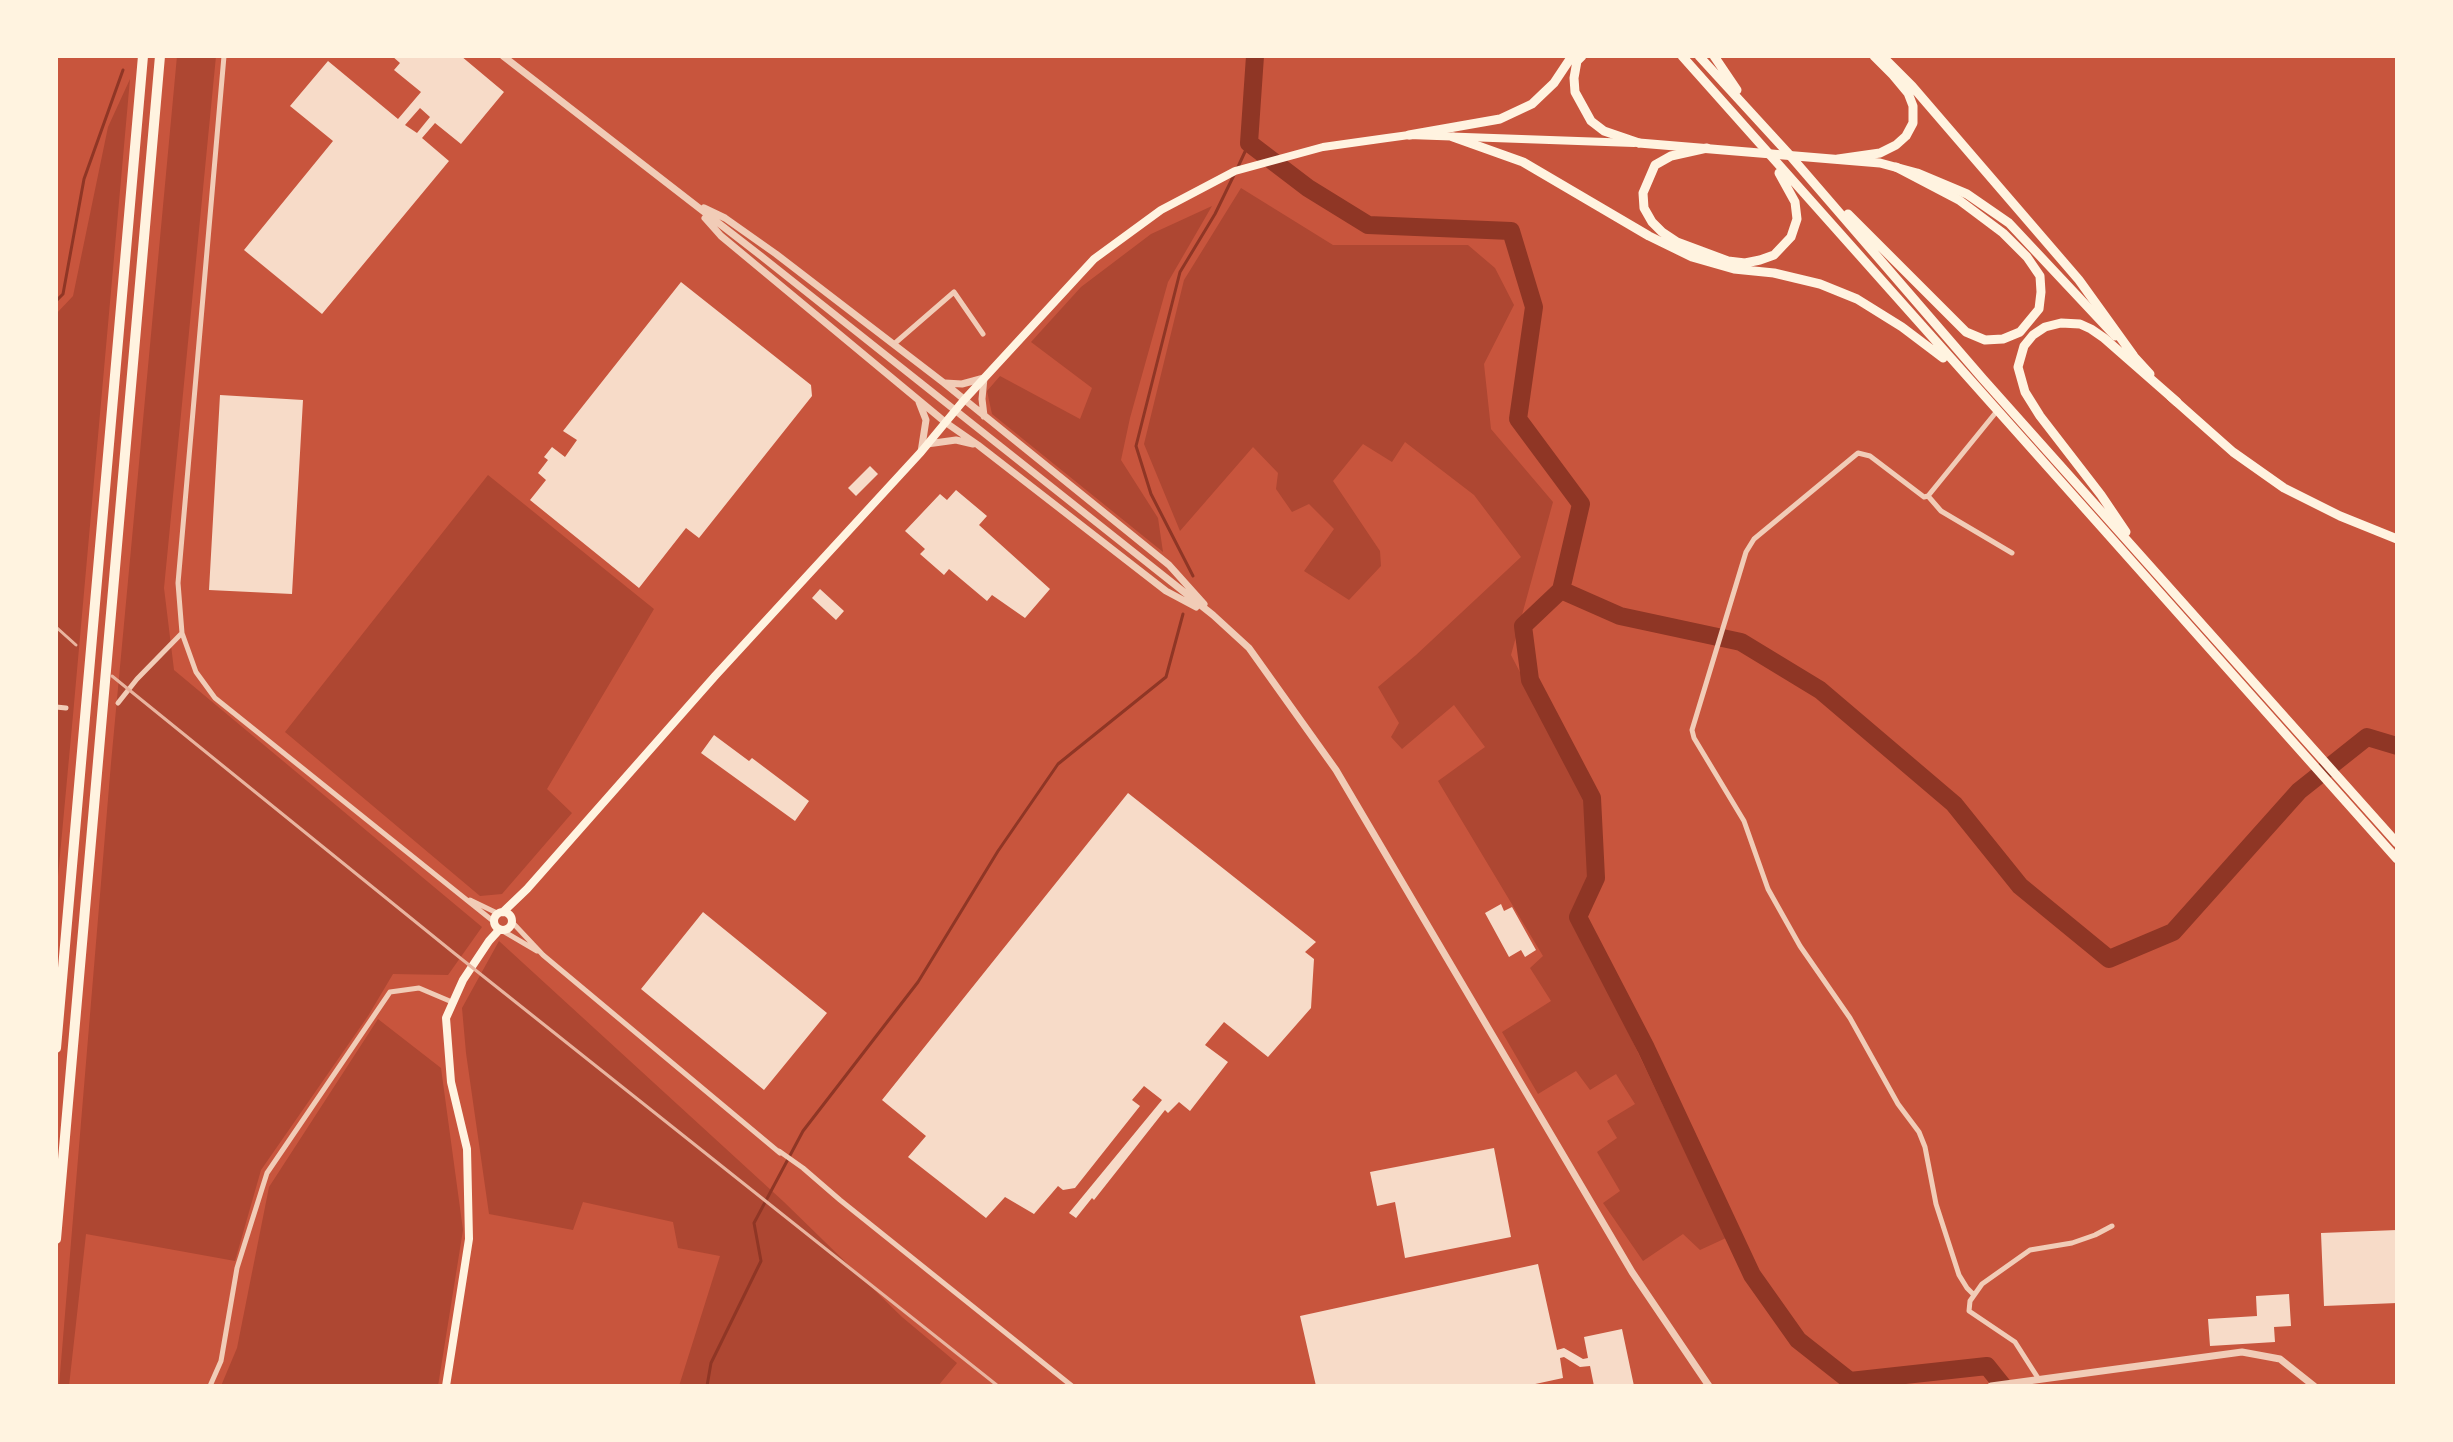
<!DOCTYPE html>
<html>
<head>
<meta charset="utf-8">
<style>
	body { margin:0 }
	#map { position:relative; width:2453px; height:1442px; overflow:hidden; background:#c8553d; font-family:"Public Sans",sans-serif }
	canvas { display:block }
	.frame { position:absolute; inset:0; border:58px solid #fff3e0; pointer-events:none }
</style>
</head>
<body>
<div id="map">
<canvas width="2453" height="1442"></canvas>
<div class="frame"></div>
</div>
<script>
const g = document.querySelector('canvas').getContext('2d');
g.lineJoin = 'round';
function paint(path, color) { g.fillStyle = color; g.fill(path, 'evenodd'); }
const toPath = rows => new Path2D(rows.map(r => 'M' + r).join(''));
function trace(path, color, width, dash) { g.strokeStyle = color; g.lineWidth = width; g.lineCap = dash ? 'butt' : 'round'; g.setLineDash(dash || []); g.stroke(path); }
paint(toPath([
	[177,56,216,56,164,588,174,670,482,927,448,975,393,974,368,1016,261,1170,235,1261,86,1234,69,1386,59,1386,111,763],
	[130,79,73,715,56,898,56,314,73,296,108,127],
	[1241,188,1333,245,1468,245,1495,268,1514,305,1484,364,1491,429,1553,502,1511,655,1586,799,1591,870,1573,916,1726,1238,1700,1250,1683,1234,1643,1261,1603,1203,1620,1191,1597,1152,1617,1138,1607,1121,1635,1104,1616,1074,1590,1090,1576,1071,1538,1094,1502,1032,1551,1001,1530,968,1543,956,1438,781,1485,747,1454,705,1402,749,1391,737,1399,723,1378,687,1416,655,1521,557,1474,495,1405,442,1392,462,1363,444,1333,481,1380,551,1381,566,1349,600,1304,571,1334,529,1309,504,1292,512,1276,489,1278,473,1253,447,1180,531,1144,444,1184,280],
	[1212,206,1168,282,1130,418,1121,460,1158,518,1163,552,992,414,987,391,1000,376,1080,419,1092,388,1031,342,1081,287,1151,234],
	[488,475,654,609,547,789,572,813,502,894,480,896,285,732],
	[499,941,784,1202,902,1317,957,1363,938,1386,679,1386,720,1256,678,1248,673,1222,583,1202,573,1230,489,1214,466,1053,462,1008],
	[378,1019,441,1068,463,1230,438,1386,221,1386,237,1348,269,1187]
]), '#ae4732');
trace(toPath([
	[1237,169,1249,143],
	[56,301,63,294,84,179,123,70],
	[1193,576,1151,494,1136,446,1180,272,1215,214,1234,175],
	[707,1386,711,1363,761,1261,754,1223,803,1131,918,982,998,851,1058,764,1166,677,1183,614]
]), '#8f3625', 3);
trace(toPath([
	[1255,56,1249,143,1308,188,1368,225,1511,231,1534,307,1518,419,1581,504,1561,590,1620,616,1741,642,1820,690,1954,804,2020,886,2109,959,2173,932,2299,791,2367,737,2397,746],
	[1561,590,1523,626,1530,680,1592,798,1596,878,1578,917,1646,1048,1752,1275,1798,1340,1850,1381,1987,1366,2003,1386]
]), '#8f3625', 18);
paint(toPath([
	[392,56,461,56,504,92,461,144,435,123,422,138,449,161,322,314,244,250,333,141,290,106,328,61,398,119,421,92,394,70,400,63],
	[420,108,430,117,417,133,405,125],
	[681,282,811,385,812,396,699,538,686,528,639,588,530,500,546,480,538,473,548,460,544,457,552,447,565,457,577,440,563,431],
	[220,395,303,400,292,594,209,590],
	[870,466,878,474,856,496,848,488],
	[956,490,987,516,979,525,1050,589,1025,618,992,595,987,601,949,569,944,575,920,554,925,549,905,531,940,494,947,500],
	[820,589,844,611,836,620,812,598],
	[714,735,749,761,752,758,809,801,795,821,701,753],
	[1128,793,1316,942,1305,952,1314,959,1311,1008,1268,1057,1224,1022,1205,1045,1228,1062,1190,1111,1179,1102,1168,1113,1165,1110,1094,1200,1092,1198,1076,1218,1069,1213,1162,1100,1144,1086,1132,1100,1140,1106,1075,1188,1063,1190,1058,1186,1034,1214,1005,1197,986,1218,908,1157,926,1136,882,1100],
	[1501,904,1504,911,1512,907,1536,950,1525,957,1521,950,1509,957,1485,913],
	[703,912,827,1013,764,1090,641,989],
	[1494,1148,1511,1237,1405,1258,1395,1202,1377,1206,1370,1172],
	[2397,1230,2397,1303,2324,1306,2321,1233],
	[1538,1264,1557,1350,1564,1348,1583,1359,1588,1358,1584,1337,1622,1329,1634,1386,1594,1386,1590,1366,1580,1367,1564,1357,1560,1358,1563,1378,1526,1386,1429,1386,1428,1384,1420,1386,1316,1386,1300,1316],
	[2289,1294,2291,1326,2274,1327,2275,1342,2210,1346,2208,1319,2257,1316,2256,1296]
]), '#f7dbc8');
trace(toPath([
	[224,56,178,583,182,633,196,672,215,698,493,921],
	[894,344,954,292,983,334],
	[1928,496,1941,511,2012,553],
	[118,703,137,679,182,633],
	[56,707,66,708],
	[470,900,497,913],
	[512,922,543,955,780,1153,779,1151,803,1168,840,1200,1072,1386],
	[503,931,537,951],
	[1974,1295,1967,1288,1959,1275,1936,1204,1925,1147,1919,1132,1898,1104,1850,1018,1800,946,1768,889,1744,821,1694,738,1692,730,1746,552,1754,539,1858,453,1870,456,1924,497,1928,496,1997,411],
	[2038,1378,2015,1342,1969,1311,1970,1301,1982,1284,2030,1250,2072,1243,2095,1235,2112,1226],
	[210,1386,221,1361,237,1268,267,1173,390,992,419,988,452,1002]
]), '#f1ccb7', 5);
trace(toPath([
	[503,56,761,256,1082,511,1213,615,1249,648,1336,770,1632,1272,1709,1386],
	[704,208,725,218,776,254,944,383,1169,565,1204,604],
	[705,218,721,236,945,422,978,445,1166,591,1196,607],
	[945,383,962,384,984,378,982,399,984,416],
	[919,402,926,420,921,452],
	[927,444,956,440,973,444],
	[1991,1386,2242,1352,2280,1359,2314,1386]
]), '#f1ccb7', 7);
trace(toPath([
	'494 921a9 9 0 1 1 18 0a9 9 0 1 1-18 0Z',
	[503,912,527,889,715,676,921,452,964,400,1094,259,1161,210,1235,171,1323,147,1387,138,1409,135,1634,143],
	[446,1386,469,1239,467,1149,451,1082,446,1018,463,980,489,941,499,930]
]), '#fff3e0', 8);
trace(toPath([
	[1639,143,1880,163,1917,173,1967,194,2009,223,2115,336],
	[2128,350,2150,374],
	[2171,397,2233,452,2284,488,2340,516,2397,539]
]), '#fff3e0', 9);
trace(toPath([
	[1582,56,1577,61,1574,78,1575,92,1591,121,1604,131,1639,143],
	[1682,56,2397,859],
	[1699,56,1787,152,1983,379,2397,843],
	[1714,56,1737,90],
	[1882,56,1912,86,2079,280,2133,355],
	[1409,135,1500,119,1532,104,1554,83,1572,56],
	[1453,137,1523,162,1649,236,1692,257,1734,269,1774,273,1820,284,1857,299,1902,327,1943,358],
	[1707,148,1671,156,1655,165,1643,193,1644,208,1652,222,1662,232,1677,242,1728,261,1745,263,1760,260,1774,255,1791,237,1797,219,1795,202,1779,173],
	[1838,159,1880,153,1896,145,1906,136,1913,123,1913,106,1908,93,1893,75,1874,56],
	[1848,214,1966,332,1985,340,2003,339,2020,332,2039,309,2041,292,2040,276,2027,257,2003,233,1959,200,1896,167],
	[2126,532,2101,495,2040,416,2025,392,2018,367,2024,346,2033,335,2045,327,2061,323,2080,324,2091,329,2104,338,2177,402]
]), '#fff3e0', 9);
trace(toPath([
	[56,1048,143,56],
	[56,1239,160,56]
]), '#fff3e0', 10);
trace(toPath([
	[56,627,76,645],
	[112,676,454,953,998,1386]
]), '#e9b49f', 3);
</script>
</body>
</html>
